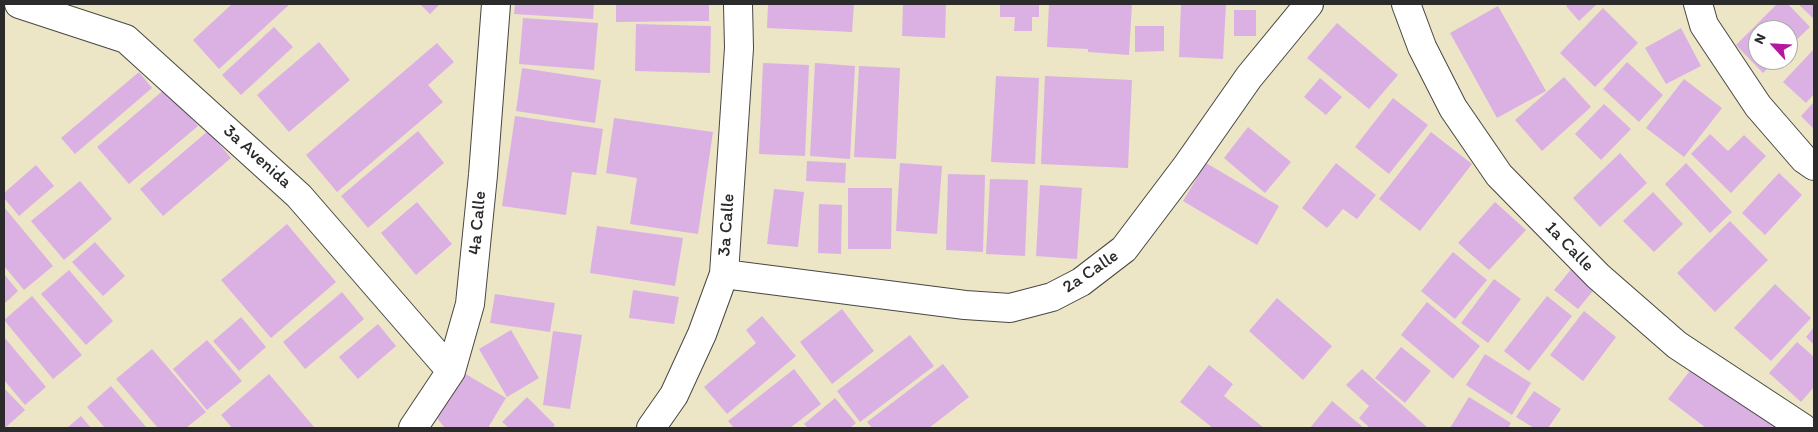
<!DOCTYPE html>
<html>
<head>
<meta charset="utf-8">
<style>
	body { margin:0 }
	#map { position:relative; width:1818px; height:432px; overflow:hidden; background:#ece5c6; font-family:Itim,sans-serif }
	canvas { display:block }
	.frame { position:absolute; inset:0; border:5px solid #2b2b2b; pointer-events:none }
	.north { position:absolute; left:1748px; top:20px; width:50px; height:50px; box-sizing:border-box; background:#fff; border:1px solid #aaa; border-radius:50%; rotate:295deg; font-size:14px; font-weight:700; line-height:20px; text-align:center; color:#2b2b2b }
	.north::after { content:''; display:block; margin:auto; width:18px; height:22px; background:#b5179e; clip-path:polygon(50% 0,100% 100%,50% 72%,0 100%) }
</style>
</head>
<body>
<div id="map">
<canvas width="1818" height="432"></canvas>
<div class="frame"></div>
<div class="north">N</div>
</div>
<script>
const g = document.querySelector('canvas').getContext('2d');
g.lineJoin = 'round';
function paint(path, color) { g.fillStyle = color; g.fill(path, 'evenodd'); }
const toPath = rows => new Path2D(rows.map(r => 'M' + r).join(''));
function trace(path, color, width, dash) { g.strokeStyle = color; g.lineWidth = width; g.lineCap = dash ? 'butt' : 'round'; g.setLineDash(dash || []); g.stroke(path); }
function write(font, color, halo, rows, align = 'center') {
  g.font = font + ' Itim,sans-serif'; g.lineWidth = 4; g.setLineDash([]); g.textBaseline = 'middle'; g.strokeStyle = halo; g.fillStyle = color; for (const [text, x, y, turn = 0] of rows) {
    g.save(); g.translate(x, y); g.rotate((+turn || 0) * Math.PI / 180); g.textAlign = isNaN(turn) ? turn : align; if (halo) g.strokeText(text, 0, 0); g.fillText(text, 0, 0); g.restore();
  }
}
paint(toPath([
	[232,4,290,4,219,69,193,40],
	[420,4,440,4,430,14],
	[515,4,594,4,593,19,514,14],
	[616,4,709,4,709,21,616,22],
	[768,4,854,4,852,32,767,28],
	[903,4,946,4,945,38,902,36],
	[1000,4,1039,4,1039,17,1032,17,1032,31,1014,31,1015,17,1000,17],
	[1049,4,1132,4,1129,55,1088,52,1088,49,1047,47],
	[1181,4,1226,4,1223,59,1179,57],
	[1568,4,1597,4,1579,21,1566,6],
	[1777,4,1788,4,1810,27,1788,48,1788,30,1758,30,1758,60,1776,60,1763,73,1736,45],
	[1798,4,1814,4,1814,17,1813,18],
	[1498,6,1546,91,1497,118,1450,33],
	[1603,8,1638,43,1595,87,1560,53],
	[1234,10,1256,10,1256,36,1234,36],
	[523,18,598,23,594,70,519,64],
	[1337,23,1398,75,1369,109,1307,58],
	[636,24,711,26,710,73,635,71],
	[1135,26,1164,26,1164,51,1135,52],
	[274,27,293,47,241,95,222,75],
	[1681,28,1701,66,1666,84,1645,48],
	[319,42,350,80,289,132,257,95],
	[437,43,454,62,428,85,443,102,337,192,306,155],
	[1813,50,1814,94,1806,103,1783,82],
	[1627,62,1663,95,1639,122,1603,89],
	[763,63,809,65,805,156,759,154],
	[815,63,855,66,850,159,810,156],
	[859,66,900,68,896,159,854,157],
	[522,68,601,80,595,123,516,111],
	[139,72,152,88,75,154,61,138],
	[996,76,1039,78,1035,164,991,162],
	[1045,76,1132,80,1128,168,1041,164],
	[1564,77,1591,107,1542,151,1515,120],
	[1320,78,1342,97,1326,115,1304,97],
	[1684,79,1722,108,1684,157,1646,128],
	[166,88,198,126,129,184,97,147],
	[1393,98,1428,125,1389,174,1355,147],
	[1814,102,1814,129,1801,116],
	[1604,104,1631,129,1601,160,1575,134],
	[515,116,603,129,596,175,572,172,566,215,502,206],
	[614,118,713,132,698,234,630,224,637,178,606,173],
	[1248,127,1291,162,1265,193,1224,158],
	[208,131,231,158,163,216,140,189],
	[418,131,444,163,368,228,341,196],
	[1431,132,1472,164,1420,231,1379,199],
	[1710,134,1728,151,1744,135,1766,156,1731,193,1691,154],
	[1620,153,1647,183,1600,227,1573,198],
	[807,161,846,163,845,183,806,181],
	[900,163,942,166,937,234,896,231],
	[1206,163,1279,206,1257,245,1183,201],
	[1336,163,1376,195,1357,219,1343,209,1327,228,1302,208],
	[1686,163,1732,212,1710,233,1665,184],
	[36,165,54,186,19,216,4,198,4,193],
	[1779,173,1802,195,1765,235,1742,213],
	[948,174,985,175,983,252,946,250],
	[990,179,1028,180,1025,256,986,254],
	[80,181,112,219,64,260,31,221],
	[1040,185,1082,188,1077,259,1036,256],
	[848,188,892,188,891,249,848,249],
	[774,189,804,192,798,247,767,244],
	[1653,192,1683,224,1654,252,1623,221],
	[417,202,452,244,416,275,381,233],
	[1495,202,1526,230,1489,270,1458,243],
	[819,204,842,205,841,254,818,253],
	[4,207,53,266,24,290,4,266],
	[1730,221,1768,260,1715,312,1677,273],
	[287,224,336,282,271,338,221,280],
	[597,226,683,238,675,286,590,273],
	[95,242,125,276,103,296,72,262],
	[1453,252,1487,280,1455,319,1421,291],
	[1573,267,1597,286,1578,309,1554,290],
	[69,270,113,321,86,345,41,294],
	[4,274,18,291,4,304],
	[1494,279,1521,299,1488,343,1461,323],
	[1775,284,1811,318,1771,361,1734,328],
	[633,290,679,297,674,324,629,318],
	[342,292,364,319,305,369,283,342],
	[495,294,555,303,550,332,490,323],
	[32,296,82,355,53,379,4,320],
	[1547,296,1572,316,1529,371,1504,351],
	[1277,298,1332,346,1303,380,1249,331],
	[1427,302,1480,346,1453,379,1401,335],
	[842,309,874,351,832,384,800,342],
	[1584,311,1616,337,1583,381,1550,355],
	[762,316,796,356,727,414,704,387,756,343,746,330],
	[241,317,266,347,239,371,213,341],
	[378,324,396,346,358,379,339,357],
	[1814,327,1814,345,1806,337],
	[511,330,539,378,507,397,479,349],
	[553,331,582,335,570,409,543,405],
	[910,335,934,366,860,422,837,391],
	[4,337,46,387,25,405,4,380],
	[207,340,242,381,207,410,173,369],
	[1797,342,1814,357,1814,387,1801,402,1769,373],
	[1401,347,1431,371,1405,403,1375,378],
	[152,349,206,412,186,428,158,428,116,379],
	[1485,354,1531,383,1512,415,1466,385],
	[1696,363,1780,428,1706,428,1668,399],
	[943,364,969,397,929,428,872,428,867,422],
	[1209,365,1233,384,1224,396,1264,428,1213,428,1180,402],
	[794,369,821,404,790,428,734,428,728,421],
	[1362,369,1428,428,1370,428,1359,418,1369,406,1346,385],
	[464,373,506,398,489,426,490,428,445,428,437,418],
	[269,374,315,428,232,428,221,415],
	[111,386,147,428,105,428,87,407],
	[4,388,25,410,5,428,4,428],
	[1534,391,1561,409,1548,428,1534,428,1516,417],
	[527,397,555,425,552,428,509,428,502,422],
	[1469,397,1511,423,1508,428,1450,428],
	[835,398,856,423,850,428,808,428,804,424],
	[1332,401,1364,428,1310,428],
	[81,416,91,428,67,428]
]), '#dbb1e4');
const street = toPath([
	[19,4,126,39,299,196,451,371],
	[1406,4,1422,47,1453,108,1499,175,1598,276,1677,345,1803,428],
	[1698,4,1704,25,1758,106,1804,159,1814,166],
	[724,274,965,305,1010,308,1052,297,1081,282,1124,249,1186,167,1249,77,1309,4],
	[413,428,451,371,470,304,483,175,496,4],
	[651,428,674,395,702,334,724,274,739,48,738,4]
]);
trace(street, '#484742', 30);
trace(street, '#fff', 28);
write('18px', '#2b2b2b', '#fff', [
	["3a Avenida",257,157,42],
	["4a Calle",478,223,-85],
	["3a Calle",727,225,-86],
	["1a Calle",1569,247,46],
	["2a Calle",1091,272,-34]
]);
</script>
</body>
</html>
